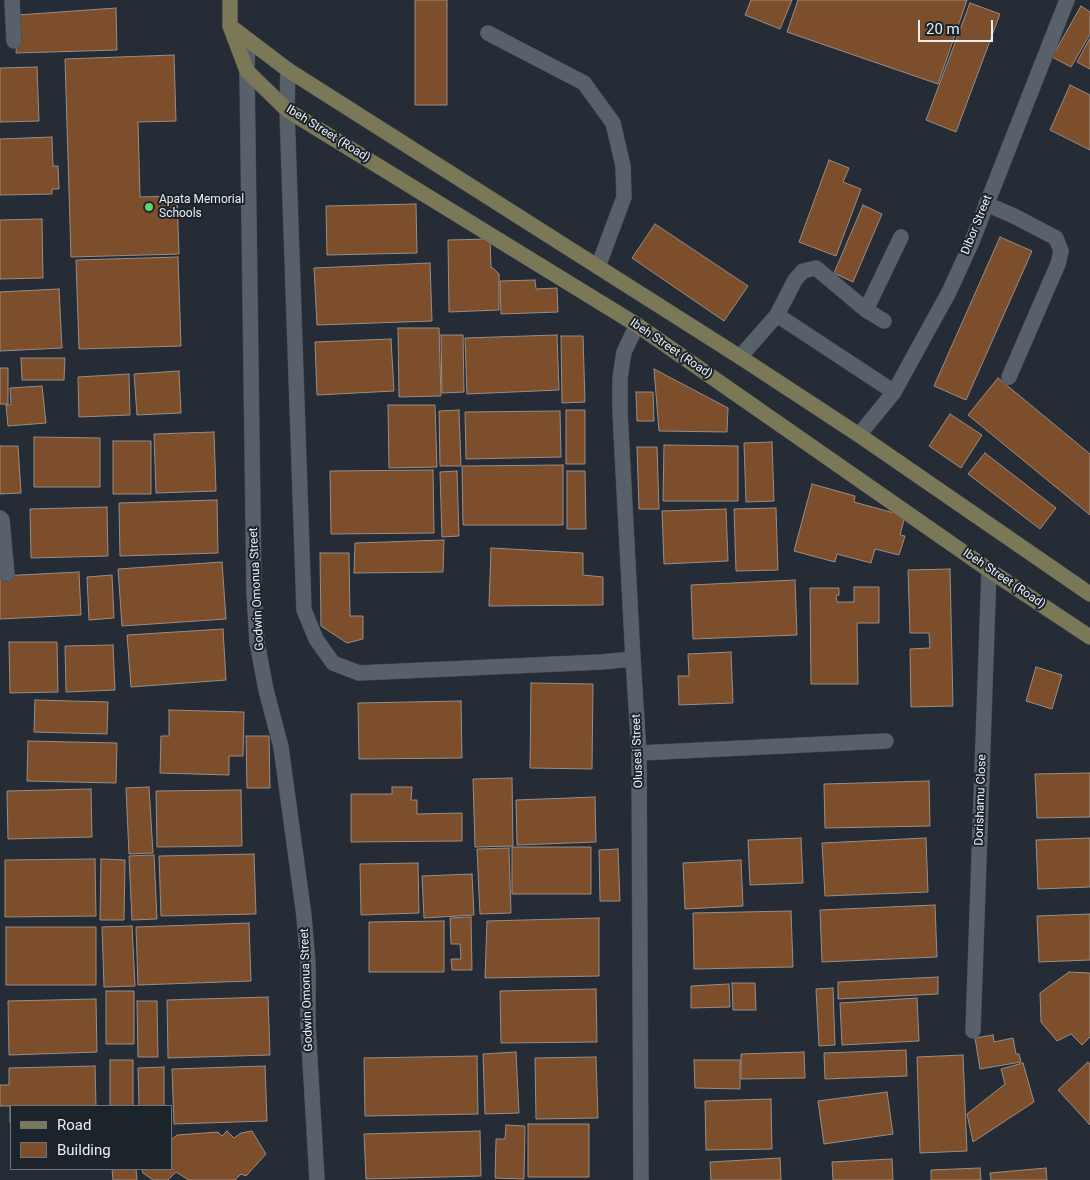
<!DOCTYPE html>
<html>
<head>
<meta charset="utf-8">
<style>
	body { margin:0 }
	#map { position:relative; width:1090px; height:1180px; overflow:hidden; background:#252c35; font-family:Roboto,sans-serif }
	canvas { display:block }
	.legend { position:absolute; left:10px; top:1105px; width:162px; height:65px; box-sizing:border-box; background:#1b232b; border:1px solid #6e757c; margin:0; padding:6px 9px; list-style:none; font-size:15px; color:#eaeff5 }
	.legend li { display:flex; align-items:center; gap:10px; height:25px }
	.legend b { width:25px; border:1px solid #6e757c }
	.scale { position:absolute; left:918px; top:20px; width:75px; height:22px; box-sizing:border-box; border:2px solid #eaeff5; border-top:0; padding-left:6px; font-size:15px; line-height:18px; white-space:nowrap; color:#eaeff5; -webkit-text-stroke:4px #1b232b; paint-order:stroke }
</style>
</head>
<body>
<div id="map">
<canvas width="1090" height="1180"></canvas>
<ul class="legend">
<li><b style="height:6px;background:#7b7857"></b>Road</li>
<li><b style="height:14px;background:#7d4e2c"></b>Building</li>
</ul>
<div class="scale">20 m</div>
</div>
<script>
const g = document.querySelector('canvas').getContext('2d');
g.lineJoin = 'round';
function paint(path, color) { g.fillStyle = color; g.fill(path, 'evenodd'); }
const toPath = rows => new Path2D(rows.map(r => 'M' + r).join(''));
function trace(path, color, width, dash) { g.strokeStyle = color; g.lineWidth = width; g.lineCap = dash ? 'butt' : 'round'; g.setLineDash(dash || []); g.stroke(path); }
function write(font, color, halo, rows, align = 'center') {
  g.font = font + ' Roboto,sans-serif'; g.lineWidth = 4; g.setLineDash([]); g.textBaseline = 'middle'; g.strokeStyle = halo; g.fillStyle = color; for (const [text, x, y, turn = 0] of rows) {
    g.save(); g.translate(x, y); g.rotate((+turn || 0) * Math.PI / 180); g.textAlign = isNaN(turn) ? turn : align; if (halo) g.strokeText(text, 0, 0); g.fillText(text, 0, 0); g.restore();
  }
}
const building = toPath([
	[415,0,447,0,447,105,415,105,415,0],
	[751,0,792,0,780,29,745,15,751,0],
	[798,0,967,0,938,84,787,32,798,0],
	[970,3,1000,14,956,132,926,120,970,3],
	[1081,6,1090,12,1090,34,1071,67,1052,57,1081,6],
	[116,8,117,50,16,53,18,15,116,8],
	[1090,38,1090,69,1077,62,1090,38],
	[174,55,176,121,138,122,140,197,177,196,179,254,71,257,65,59,174,55],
	[37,67,39,121,0,122,0,68,37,67],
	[1070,85,1090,95,1090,150,1050,130,1070,85],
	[52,137,53,166,58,166,59,189,52,189,52,194,0,195,0,139,52,137],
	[829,160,849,168,843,182,861,189,836,256,799,242,829,160],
	[416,204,417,253,327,255,326,206,416,204],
	[863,205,882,214,853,282,834,273,863,205],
	[42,219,43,278,0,279,0,220,42,219],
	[655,224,748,286,724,321,632,258,655,224],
	[1000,237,1032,251,966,400,934,386,1000,237],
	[490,239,491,268,493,268,499,274,499,310,449,312,448,240,490,239],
	[178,257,181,346,79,349,76,260,178,257],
	[430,263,432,321,317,325,314,268,430,263],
	[535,280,536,289,557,288,558,312,501,314,500,281,535,280],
	[59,289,62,348,0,351,0,292,59,289],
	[398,328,439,328,441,396,399,397,398,328],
	[441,335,463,335,464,392,442,393,441,335],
	[557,335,559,390,467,394,465,338,557,335],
	[561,336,583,336,585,402,562,403,561,336],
	[391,339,394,391,317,395,315,342,391,339],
	[21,358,65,358,64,380,22,380,21,358],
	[0,368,8,368,8,404,0,404,0,368],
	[654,369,728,408,727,432,659,431,654,369],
	[179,371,181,413,137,415,134,374,179,371],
	[129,374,130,415,79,417,78,377,129,374],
	[998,378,1090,454,1090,515,968,415,998,378],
	[42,386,46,423,8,426,6,405,11,405,10,388,42,386],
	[636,392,653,392,654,421,637,421,636,392],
	[388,405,435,405,437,467,389,468,388,405],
	[459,410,461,466,440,466,439,411,459,410],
	[566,410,585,410,585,464,566,464,566,410],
	[560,411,561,457,466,459,465,412,560,411],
	[950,414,982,435,961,468,929,446,950,414],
	[214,432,216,491,156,493,154,434,214,432],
	[34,437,100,438,100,487,34,487,34,437],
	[113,441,151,441,151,494,113,494,113,441],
	[772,442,774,501,746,502,744,443,772,442],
	[664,445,738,446,738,501,663,501,664,445],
	[0,446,18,446,21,493,0,494,0,446],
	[637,447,657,447,659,509,639,509,637,447],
	[985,453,1056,508,1040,529,968,474,985,453],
	[563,465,563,525,463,525,462,466,563,465],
	[433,470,434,533,331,534,330,471,433,470],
	[457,471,459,536,442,537,440,472,457,471],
	[567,471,585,471,586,529,567,529,567,471],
	[812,484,855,496,854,502,905,516,900,535,905,536,899,555,875,549,871,563,837,554,835,562,794,551,812,484],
	[217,500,218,553,120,556,119,503,217,500],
	[107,507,108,556,31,558,30,509,107,507],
	[776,508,778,570,736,571,734,509,776,508],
	[726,509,728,561,664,564,662,511,726,509],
	[444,540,443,572,354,573,355,543,444,540],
	[491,548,583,553,583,575,603,577,603,605,489,606,491,548],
	[320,553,349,553,350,616,363,616,363,639,347,643,321,626,320,553],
	[222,562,226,619,122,626,118,569,222,562],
	[950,569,953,706,911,707,910,649,930,648,929,633,910,633,908,570,950,569],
	[79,572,81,615,0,619,0,576,79,572],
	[112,575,114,618,89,620,87,577,112,575],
	[795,580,797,635,693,639,691,585,795,580],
	[854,587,879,587,879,623,857,623,858,684,811,684,810,588,839,588,839,595,836,596,837,602,854,602,854,587],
	[223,629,226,680,131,687,127,635,223,629],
	[9,642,57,642,58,692,10,693,9,642],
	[113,645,115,690,66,692,65,646,113,645],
	[731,652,733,703,679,705,678,676,689,676,688,654,731,652],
	[1036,667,1062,675,1052,709,1026,701,1036,667],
	[531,683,593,684,592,769,530,768,531,683],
	[35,700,108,702,107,734,34,732,35,700],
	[461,701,462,758,359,759,358,703,461,701],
	[169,710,244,712,243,756,229,756,229,775,160,773,161,736,169,736,169,710],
	[246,736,269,736,270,788,247,788,246,736],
	[28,741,117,743,116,783,27,781,28,741],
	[1090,773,1090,817,1037,818,1035,774,1090,773],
	[512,778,513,846,475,847,473,779,512,778],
	[929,781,930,826,825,828,824,784,929,781],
	[149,787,153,853,129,854,126,788,149,787],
	[392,787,412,787,411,800,417,800,417,814,462,813,462,841,351,842,351,794,392,794,392,787],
	[91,789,92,837,8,839,7,791,91,789],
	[241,790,242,846,157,847,156,791,241,790],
	[595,797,596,842,517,845,516,800,595,797],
	[801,838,803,883,750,885,748,840,801,838],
	[926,838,928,892,825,896,822,843,926,838],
	[1090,838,1090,887,1038,889,1036,840,1090,838],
	[512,847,591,847,591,894,512,894,512,847],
	[509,848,511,913,480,914,477,849,509,848],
	[618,849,620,901,600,901,599,850,618,849],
	[254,854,256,914,161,916,159,856,254,854],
	[154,855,157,919,132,920,129,856,154,855],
	[95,859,96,916,5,917,5,860,95,859],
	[101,859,125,860,124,920,100,920,101,859],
	[741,860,743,906,685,909,683,863,741,860],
	[418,863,419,913,361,915,360,864,418,863],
	[472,874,474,915,424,918,422,876,472,874],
	[935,905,937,957,822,962,820,910,935,905],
	[791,911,793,967,694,969,693,913,791,911],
	[1090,914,1090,960,1039,962,1037,916,1090,914],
	[471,917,472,970,452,970,451,959,461,959,460,944,451,944,450,918,471,917],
	[599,918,599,976,485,978,487,921,599,918],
	[444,921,444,972,369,972,369,922,444,921],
	[249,923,251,981,138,985,136,927,249,923],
	[132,926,135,986,104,987,102,927,132,926],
	[6,927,96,927,96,985,6,985,6,927],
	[1069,972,1090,973,1090,1037,1082,1045,1071,1034,1057,1041,1041,1022,1040,993,1069,972],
	[938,977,938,994,838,999,838,982,938,977],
	[732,983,755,983,756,1010,733,1010,732,983],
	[729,984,730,1007,691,1008,691,986,729,984],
	[833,988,835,1045,819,1046,816,989,833,988],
	[596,989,597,1042,501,1043,500,991,596,989],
	[106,991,134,991,134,1044,106,1044,106,991],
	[268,997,270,1055,168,1058,167,1000,268,997],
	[917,998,919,1041,842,1045,840,1003,917,998],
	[96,999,97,1052,9,1055,8,1001,96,999],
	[137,1001,157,1001,158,1057,138,1057,137,1001],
	[993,1035,994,1042,1013,1038,1016,1054,1019,1054,1021,1062,980,1069,975,1038,993,1035],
	[906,1050,907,1076,825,1079,824,1053,906,1050],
	[516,1052,519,1113,485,1114,483,1054,516,1052],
	[804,1052,805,1078,741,1079,741,1054,804,1052],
	[963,1055,967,1151,920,1153,917,1057,963,1055],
	[477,1056,478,1114,365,1116,364,1058,477,1056],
	[596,1057,598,1118,536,1119,535,1058,596,1057],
	[110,1060,133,1060,133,1106,110,1106,110,1060],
	[694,1060,740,1060,740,1089,695,1088,694,1060],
	[1088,1062,1090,1064,1090,1125,1058,1090,1088,1062],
	[1023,1063,1034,1102,973,1142,967,1114,1005,1084,1001,1069,1023,1063],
	[95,1066,96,1106,11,1106,11,1123,10,1123,10,1106,0,1106,0,1085,9,1085,9,1068,95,1066],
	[265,1066,267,1121,174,1124,172,1069,265,1066],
	[164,1067,164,1106,139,1106,138,1068,164,1067],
	[887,1092,893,1134,824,1144,818,1101,887,1092],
	[771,1099,772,1149,706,1150,705,1101,771,1099],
	[528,1124,589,1124,589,1177,528,1177,528,1124],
	[506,1125,525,1126,524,1179,495,1178,496,1139,505,1139,506,1125],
	[227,1131,234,1138,241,1133,252,1131,266,1154,246,1176,241,1174,235,1180,189,1180,176,1172,168,1180,153,1180,143,1173,142,1169,171,1169,171,1140,177,1135,218,1132,222,1136,227,1131],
	[480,1131,481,1176,366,1179,364,1134,480,1131],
	[780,1158,781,1180,711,1180,710,1162,780,1158],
	[892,1159,893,1180,833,1180,832,1162,892,1159],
	[980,1168,981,1180,931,1180,931,1170,980,1168],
	[1046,1168,1047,1180,991,1180,990,1173,1046,1168],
	[112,1169,136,1169,137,1180,113,1180,112,1169]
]);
paint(building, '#7d4e2c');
trace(building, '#9a8d85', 1);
const lane = toPath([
	[12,0,14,41],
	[488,33,584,83,613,123,623,166,624,197,598,267],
	[986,204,1014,216,1056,238,1061,251,1058,264,1009,377],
	[866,310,884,321],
	[777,315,894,392],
	[740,357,777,315,795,280,803,271,816,268,866,310,901,237]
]);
const street = toPath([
	[248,40,247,71,254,592,257,642,266,690,281,747,304,916,308,964,308,1026,317,1180],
	[288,70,287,110,304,610,316,639,333,663,359,673,601,662,633,659],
	[637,325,624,352,620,378,620,412,633,659,639,753,641,1180],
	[859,435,894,392,949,292,971,244,1067,0],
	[0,518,2,520,7,574],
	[639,753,886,741],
	[973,1031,989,570]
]);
const secondary = toPath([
	[230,0,230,26,247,71,287,110,637,325,989,570,1090,637],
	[230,26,288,70,740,357,859,435,1090,594]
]);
trace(lane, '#434950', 16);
trace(street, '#434950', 16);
trace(secondary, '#434950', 16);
trace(lane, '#58616a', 15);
trace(street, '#58616a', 15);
trace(secondary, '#7b7857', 15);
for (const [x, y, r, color] of [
	[149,207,5,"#62d469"]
]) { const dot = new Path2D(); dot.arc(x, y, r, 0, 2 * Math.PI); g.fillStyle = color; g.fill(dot); trace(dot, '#1b232b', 2); }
write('12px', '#eaeff5', '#1b232b', [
	["Ibeh Street (Road)",328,134,32],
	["Dibor Street",977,225,-68],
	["Ibeh Street (Road)",671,349,34],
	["Ibeh Street (Road)",1004,579,34],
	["Godwin Omonua Street",257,589,-93],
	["Olusesi Street",638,751,-92],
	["Dorishamu Close",981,800,-88],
	["Godwin Omonua Street",307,990,-92]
]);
write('12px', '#eaeff5', '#1b232b', [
	["Apata Memorial",159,200],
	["Schools",159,214]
], 'left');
</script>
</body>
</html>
